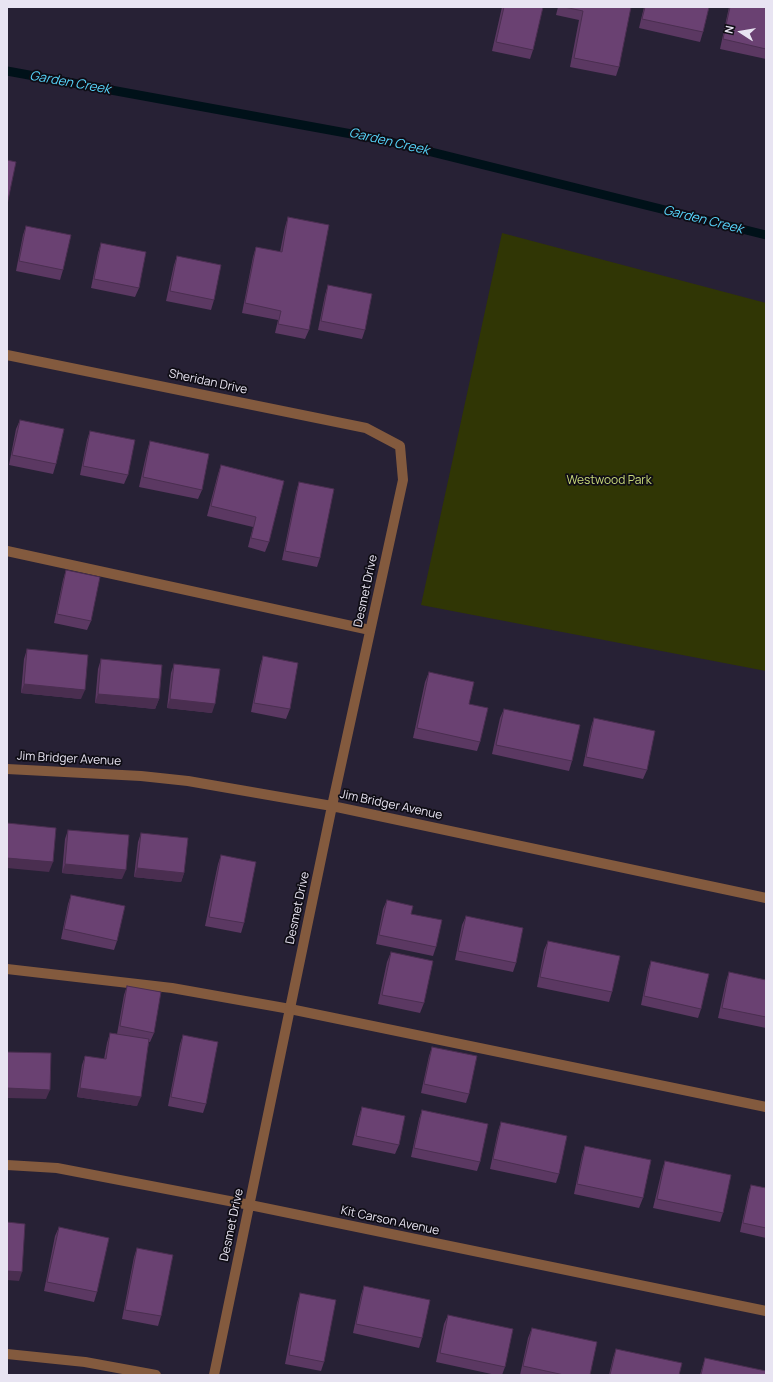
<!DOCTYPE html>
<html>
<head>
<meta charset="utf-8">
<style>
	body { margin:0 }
	#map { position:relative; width:773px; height:1382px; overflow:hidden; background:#272135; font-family:Manrope,sans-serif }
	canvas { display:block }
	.frame { position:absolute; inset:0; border:8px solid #e8e4f2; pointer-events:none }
	.north { position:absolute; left:721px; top:12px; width:40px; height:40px; -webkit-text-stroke:3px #0f0d15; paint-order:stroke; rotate:282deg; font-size:11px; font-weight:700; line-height:16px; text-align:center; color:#e8e4f2 }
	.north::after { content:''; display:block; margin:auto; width:14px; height:18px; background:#e8e4f2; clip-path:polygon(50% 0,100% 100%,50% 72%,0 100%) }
</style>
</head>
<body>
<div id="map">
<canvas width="773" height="1382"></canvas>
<div class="frame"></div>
<div class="north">N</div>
</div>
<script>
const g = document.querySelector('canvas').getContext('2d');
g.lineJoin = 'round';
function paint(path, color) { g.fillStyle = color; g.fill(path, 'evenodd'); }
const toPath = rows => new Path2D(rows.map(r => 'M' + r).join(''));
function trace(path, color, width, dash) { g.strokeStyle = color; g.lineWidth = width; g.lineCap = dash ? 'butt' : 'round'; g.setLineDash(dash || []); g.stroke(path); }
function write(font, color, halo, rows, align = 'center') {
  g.font = font + ' Manrope,sans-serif'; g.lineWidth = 3.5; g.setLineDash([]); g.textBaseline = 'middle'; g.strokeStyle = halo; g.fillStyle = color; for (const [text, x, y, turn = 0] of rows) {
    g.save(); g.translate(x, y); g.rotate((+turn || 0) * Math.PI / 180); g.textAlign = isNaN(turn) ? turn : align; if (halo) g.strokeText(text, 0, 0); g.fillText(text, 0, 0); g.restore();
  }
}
paint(toPath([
	[502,233,766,303,766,671,421,605]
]), '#303605');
trace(toPath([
	[7,71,379,139,766,235]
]), '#001119', 9);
trace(toPath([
	[7,551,370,630],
	[7,969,172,988,290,1009,766,1107],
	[7,1354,85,1362,156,1375]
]), '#835a3e', 10);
trace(toPath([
	[7,355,366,428,400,446,403,480,332,806,214,1375],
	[7,769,141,776,188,781,332,806,766,898],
	[7,1165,57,1168,250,1205,766,1311]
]), '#835a3e', 10);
paint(toPath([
	[502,7,543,7,533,50,530,59,492,51],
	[558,7,631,7,619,67,616,76,570,67,579,20,556,15],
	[644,7,709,7,703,32,700,42,639,28],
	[729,7,762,7,766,8,766,59,720,49],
	[288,217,309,330,305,339,275,333,278,320,242,313,253,257,256,247,280,252,285,227],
	[26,226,63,270,60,280,16,271,23,235],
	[101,243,139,288,135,297,91,288,98,253],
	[177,256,214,300,211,310,166,301,174,265],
	[328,285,365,330,362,339,318,330,325,295],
	[20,420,56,464,53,474,9,465,16,429],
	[90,431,128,475,124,484,80,475,87,440],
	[150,441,202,490,198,499,139,487,147,451],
	[221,465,284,481,269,542,265,552,248,547,253,527,207,516,218,474],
	[299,482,320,558,317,567,282,560,296,492],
	[66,570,91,621,87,630,54,623,63,580],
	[27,649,81,699,21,693,24,659],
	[263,656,290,709,286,719,251,712,260,666],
	[101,659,159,699,155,709,95,703,98,669],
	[174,664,212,713,167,708,171,673],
	[429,672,469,704,480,742,477,751,413,738,425,682],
	[504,709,572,761,569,771,492,754,500,718],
	[594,718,647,770,643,779,583,766,591,727],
	[68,830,122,879,62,873,65,839],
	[141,833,184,873,181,882,134,877,138,842],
	[221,855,244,923,241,933,205,926,218,864],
	[71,895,117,941,114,950,61,939,68,904],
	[387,900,411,914,436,947,433,956,376,944,383,909],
	[466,916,516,963,513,972,455,960,462,925],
	[548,941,612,992,609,1002,537,987,544,950],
	[391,952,424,1003,420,1013,378,1004,387,962],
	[651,961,701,1009,698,1018,641,1005,648,970],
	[729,972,766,980,766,1028,718,1018,726,981],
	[127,986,154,1033,150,1042,149,1042,137,1106,77,1097,82,1065,85,1056,104,1059,107,1043,110,1033,117,1034,124,995],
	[183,1035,206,1104,203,1113,168,1106,180,1044],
	[432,1047,469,1094,466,1103,421,1093,429,1056],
	[362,1107,399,1145,395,1154,352,1145,359,1116],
	[422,1110,480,1162,477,1171,411,1157,419,1119],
	[501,1122,559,1174,556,1183,490,1169,498,1131],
	[585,1146,643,1198,639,1208,574,1194,582,1155],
	[665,1161,723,1213,720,1222,653,1208,662,1170],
	[751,1185,766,1188,766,1238,740,1232,748,1194],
	[59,1227,97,1292,94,1302,44,1291,55,1236],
	[137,1248,161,1316,158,1326,122,1319,134,1257],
	[364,1286,422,1338,419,1348,353,1333,361,1295],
	[300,1293,324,1362,321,1371,285,1364,297,1303],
	[448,1315,505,1367,502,1375,496,1375,436,1362,444,1324],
	[532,1328,590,1375,520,1375,528,1338],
	[616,1349,679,1375,609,1375,613,1358],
	[705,1358,766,1375,700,1375,702,1368]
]), '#5b3862');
paint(toPath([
	[24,684,85,690,81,699,21,693],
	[98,694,159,699,155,709,95,703],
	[170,699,215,704,212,713,167,708],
	[7,858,53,862,49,872,7,868],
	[65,864,126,870,122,879,62,873],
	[137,868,184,873,181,882,134,877],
	[7,1088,50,1090,46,1099,7,1098],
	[80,1088,141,1097,137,1106,77,1097],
	[7,1271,22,1272,19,1281,7,1280]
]), '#4a2e50');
const building = toPath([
	[504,7,543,7,533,50,496,42,504,7],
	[564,7,631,7,619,67,574,58,583,11,564,7],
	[645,7,709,7,703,32,642,19,645,7],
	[730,7,762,7,766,8,766,49,723,39,730,7],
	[7,160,16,162,7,205,7,160],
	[288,217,329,225,309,330,278,324,281,311,245,303,256,247,282,252,288,217],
	[26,226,71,235,63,270,19,261,26,226],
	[101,243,146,252,139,288,94,279,101,243],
	[177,256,221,265,214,300,170,291,177,256],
	[328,285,372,294,365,330,321,321,328,285],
	[20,420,64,429,56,464,12,455,20,420],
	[90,431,135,440,128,475,83,466,90,431],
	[150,441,209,454,202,490,143,477,150,441],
	[221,465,284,481,269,542,251,538,256,517,211,506,221,465],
	[299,482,334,489,320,558,285,551,299,482],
	[66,570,100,577,91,621,57,614,66,570],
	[27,649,88,655,85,690,24,684,27,649],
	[263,656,298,663,290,709,254,703,263,656],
	[101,659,162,665,159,699,98,694,101,659],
	[174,664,220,669,215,704,170,699,174,664],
	[429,672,474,682,469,704,488,708,480,742,417,728,429,672],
	[504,709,580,725,572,761,496,745,504,709],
	[594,718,655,731,647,770,586,757,594,718],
	[7,823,56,828,53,862,7,858,7,823],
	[68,830,129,835,126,870,65,864,68,830],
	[141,833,188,838,184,873,137,868,141,833],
	[221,855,256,862,244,923,209,917,221,855],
	[71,895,125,906,117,941,64,929,71,895],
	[387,900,413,906,411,914,442,920,436,947,379,935,387,900],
	[466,916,523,928,516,963,458,951,466,916],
	[548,941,620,956,612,992,540,977,548,941],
	[391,952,433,961,424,1003,382,995,391,952],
	[651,961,709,974,701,1009,644,996,651,961],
	[729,972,766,980,766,1017,722,1008,729,972],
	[127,986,161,992,154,1033,120,1026,127,986],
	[110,1033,149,1039,141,1097,80,1088,85,1056,106,1059,110,1033],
	[183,1035,218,1042,206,1104,171,1097,183,1035],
	[432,1047,477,1056,469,1094,424,1084,432,1047],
	[7,1052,51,1053,50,1090,7,1088,7,1052],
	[362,1107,405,1116,399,1145,356,1136,362,1107],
	[422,1110,488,1124,480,1162,414,1148,422,1110],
	[501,1122,567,1136,559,1174,493,1159,501,1122],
	[585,1146,651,1160,643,1198,577,1184,585,1146],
	[665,1161,731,1175,723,1213,657,1199,665,1161],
	[751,1185,766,1188,766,1228,743,1223,751,1185],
	[7,1222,25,1224,22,1272,7,1271,7,1222],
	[59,1227,109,1238,97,1292,47,1282,59,1227],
	[137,1248,173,1255,161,1316,125,1310,137,1248],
	[364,1286,430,1300,422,1338,356,1324,364,1286],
	[300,1293,336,1300,324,1362,289,1355,300,1293],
	[448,1315,513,1329,505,1367,440,1353,448,1315],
	[532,1328,597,1342,590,1375,564,1375,523,1366,532,1328],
	[616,1349,682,1363,679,1375,610,1375,616,1349],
	[705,1358,766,1371,766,1375,701,1375,705,1358]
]);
paint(building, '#6a4172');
trace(building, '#4a2e50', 1);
write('12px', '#e8e4f2', '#0f0d15', [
	["Sheridan Drive",208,382,12],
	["Desmet Drive",366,591,-78],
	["Jim Bridger Avenue",69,759,3],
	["Jim Bridger Avenue",391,805,12],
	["Desmet Drive",298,908,-78],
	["Kit Carson Avenue",390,1221,12],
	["Desmet Drive",232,1225,-78]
]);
write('12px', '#c9d97a', '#0f0d15', [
	["Westwood Park",609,481]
]);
write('italic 13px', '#57d5fb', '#0f0d15', [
	["Garden Creek",70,83,10],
	["Garden Creek",389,142,13],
	["Garden Creek",703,220,14]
]);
</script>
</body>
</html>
